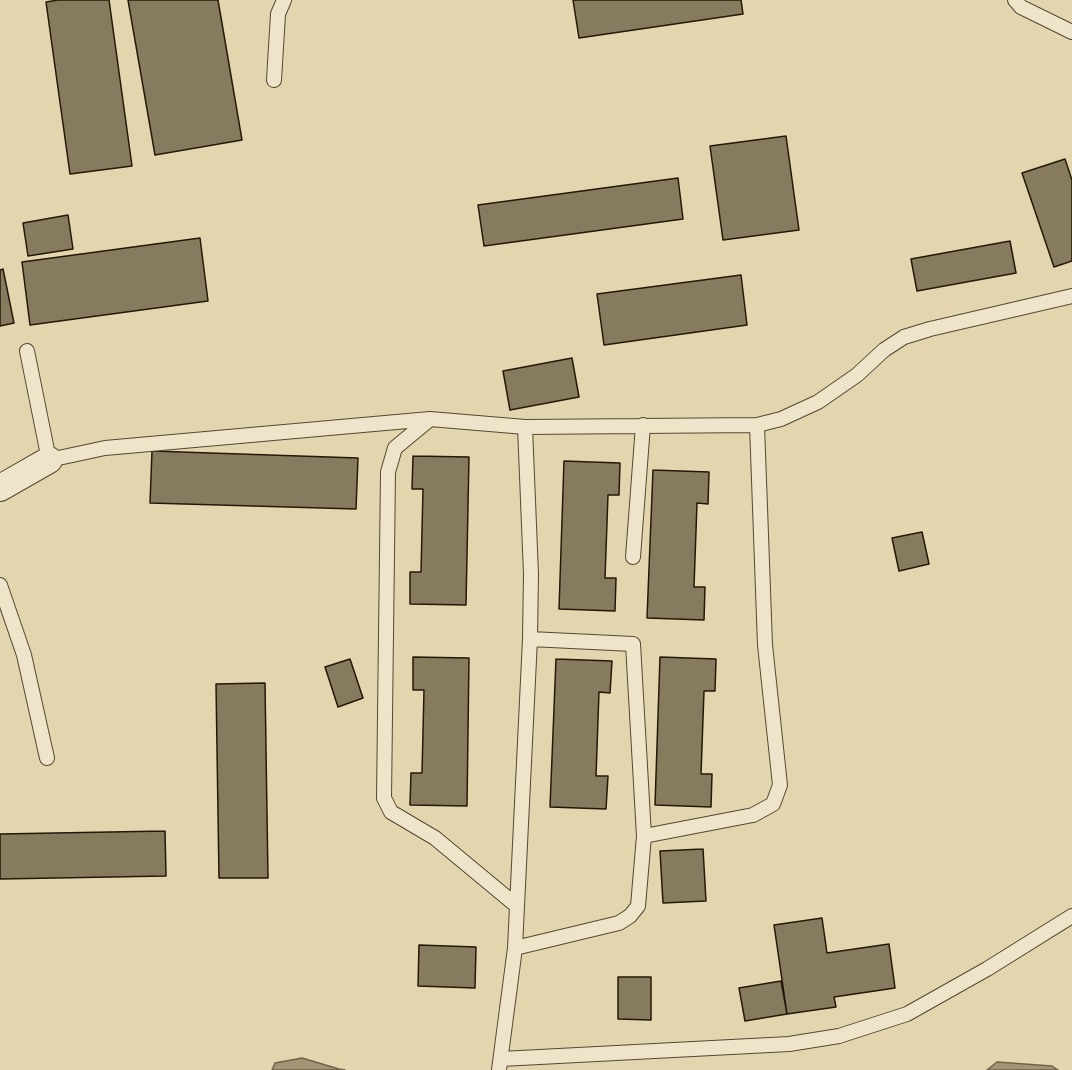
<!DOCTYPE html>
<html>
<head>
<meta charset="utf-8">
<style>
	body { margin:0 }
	canvas { display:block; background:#e3d5ae }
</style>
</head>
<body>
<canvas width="1072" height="1070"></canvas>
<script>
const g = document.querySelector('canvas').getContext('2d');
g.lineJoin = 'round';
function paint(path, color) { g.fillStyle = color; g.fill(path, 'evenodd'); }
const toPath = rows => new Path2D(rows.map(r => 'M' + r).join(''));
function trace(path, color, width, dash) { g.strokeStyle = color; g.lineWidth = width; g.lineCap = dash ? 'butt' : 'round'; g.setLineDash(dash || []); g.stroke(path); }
const water = toPath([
	[302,1058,339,1069,345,1070,272,1070,275,1063,302,1058],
	[997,1062,1052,1066,1058,1070,987,1070,997,1062]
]);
paint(water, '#a29576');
trace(water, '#70634a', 1.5);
const building = toPath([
	[58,0,109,0,132,166,70,174,46,2,58,0],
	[128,0,218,0,242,140,155,155,128,0],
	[573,0,741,0,743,14,579,38,573,0],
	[786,136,799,230,723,240,710,146,786,136],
	[1065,159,1072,180,1072,261,1054,267,1022,173,1065,159],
	[678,178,683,219,484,246,478,205,678,178],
	[68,215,73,249,28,256,23,223,68,215],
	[200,238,208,301,30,325,22,262,200,238],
	[1010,241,1016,273,917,291,911,259,1010,241],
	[3,269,14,323,0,326,0,270,3,269],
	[741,275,747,325,604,345,597,294,741,275],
	[572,358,579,397,510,410,503,371,572,358],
	[152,451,358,458,356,509,150,503,152,451],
	[413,456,469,457,466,605,410,604,410,572,421,572,423,489,412,489,413,456],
	[564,461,620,463,619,495,608,495,605,578,616,578,615,611,559,609,564,461],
	[653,470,709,472,708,504,697,503,694,587,705,587,704,620,647,618,653,470],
	[922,532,929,564,899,571,892,538,922,532],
	[413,657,469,658,467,806,410,805,411,773,422,773,424,690,413,690,413,657],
	[660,657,716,659,715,691,704,691,701,774,712,774,711,807,655,805,660,657],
	[350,659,363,698,338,707,325,667,350,659],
	[556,659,612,661,610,693,599,692,596,776,608,776,606,809,550,807,556,659],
	[265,683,268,878,219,878,216,684,265,683],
	[165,831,166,876,0,879,0,834,165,831],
	[703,849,706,901,663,903,660,851,703,849],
	[822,918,827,953,889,944,895,988,834,997,836,1007,787,1014,774,925,822,918],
	[419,945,476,947,475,988,418,986,419,945],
	[618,977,651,977,651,1020,618,1019,618,977],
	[781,981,787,1014,745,1021,739,988,781,981]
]);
paint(building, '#877b5f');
trace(building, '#241909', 1.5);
const service = toPath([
	[1015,0,1021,7,1072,32],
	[274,80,278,14,284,0],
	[27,351,49,460,105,448,430,419],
	[525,427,757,425,781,419,818,402,857,375,884,350,904,337,930,329,1072,296],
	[633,557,643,425],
	[0,585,24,655,47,758],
	[530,639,633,644,644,836],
	[515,948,619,923,630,916,638,906,644,836,753,815,773,804,780,785,765,645,757,425],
	[501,1059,789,1044,839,1036,907,1014,987,969,1072,916],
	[499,1070,515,948,517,906,530,639,531,574,525,427,430,419,395,448,388,472,384,798,391,812,435,838,517,906]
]);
const minor = toPath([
	[0,488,49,460]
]);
trace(service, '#544832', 16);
trace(minor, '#544832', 28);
trace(service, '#ede4ca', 14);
trace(minor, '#ede4ca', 26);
</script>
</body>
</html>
